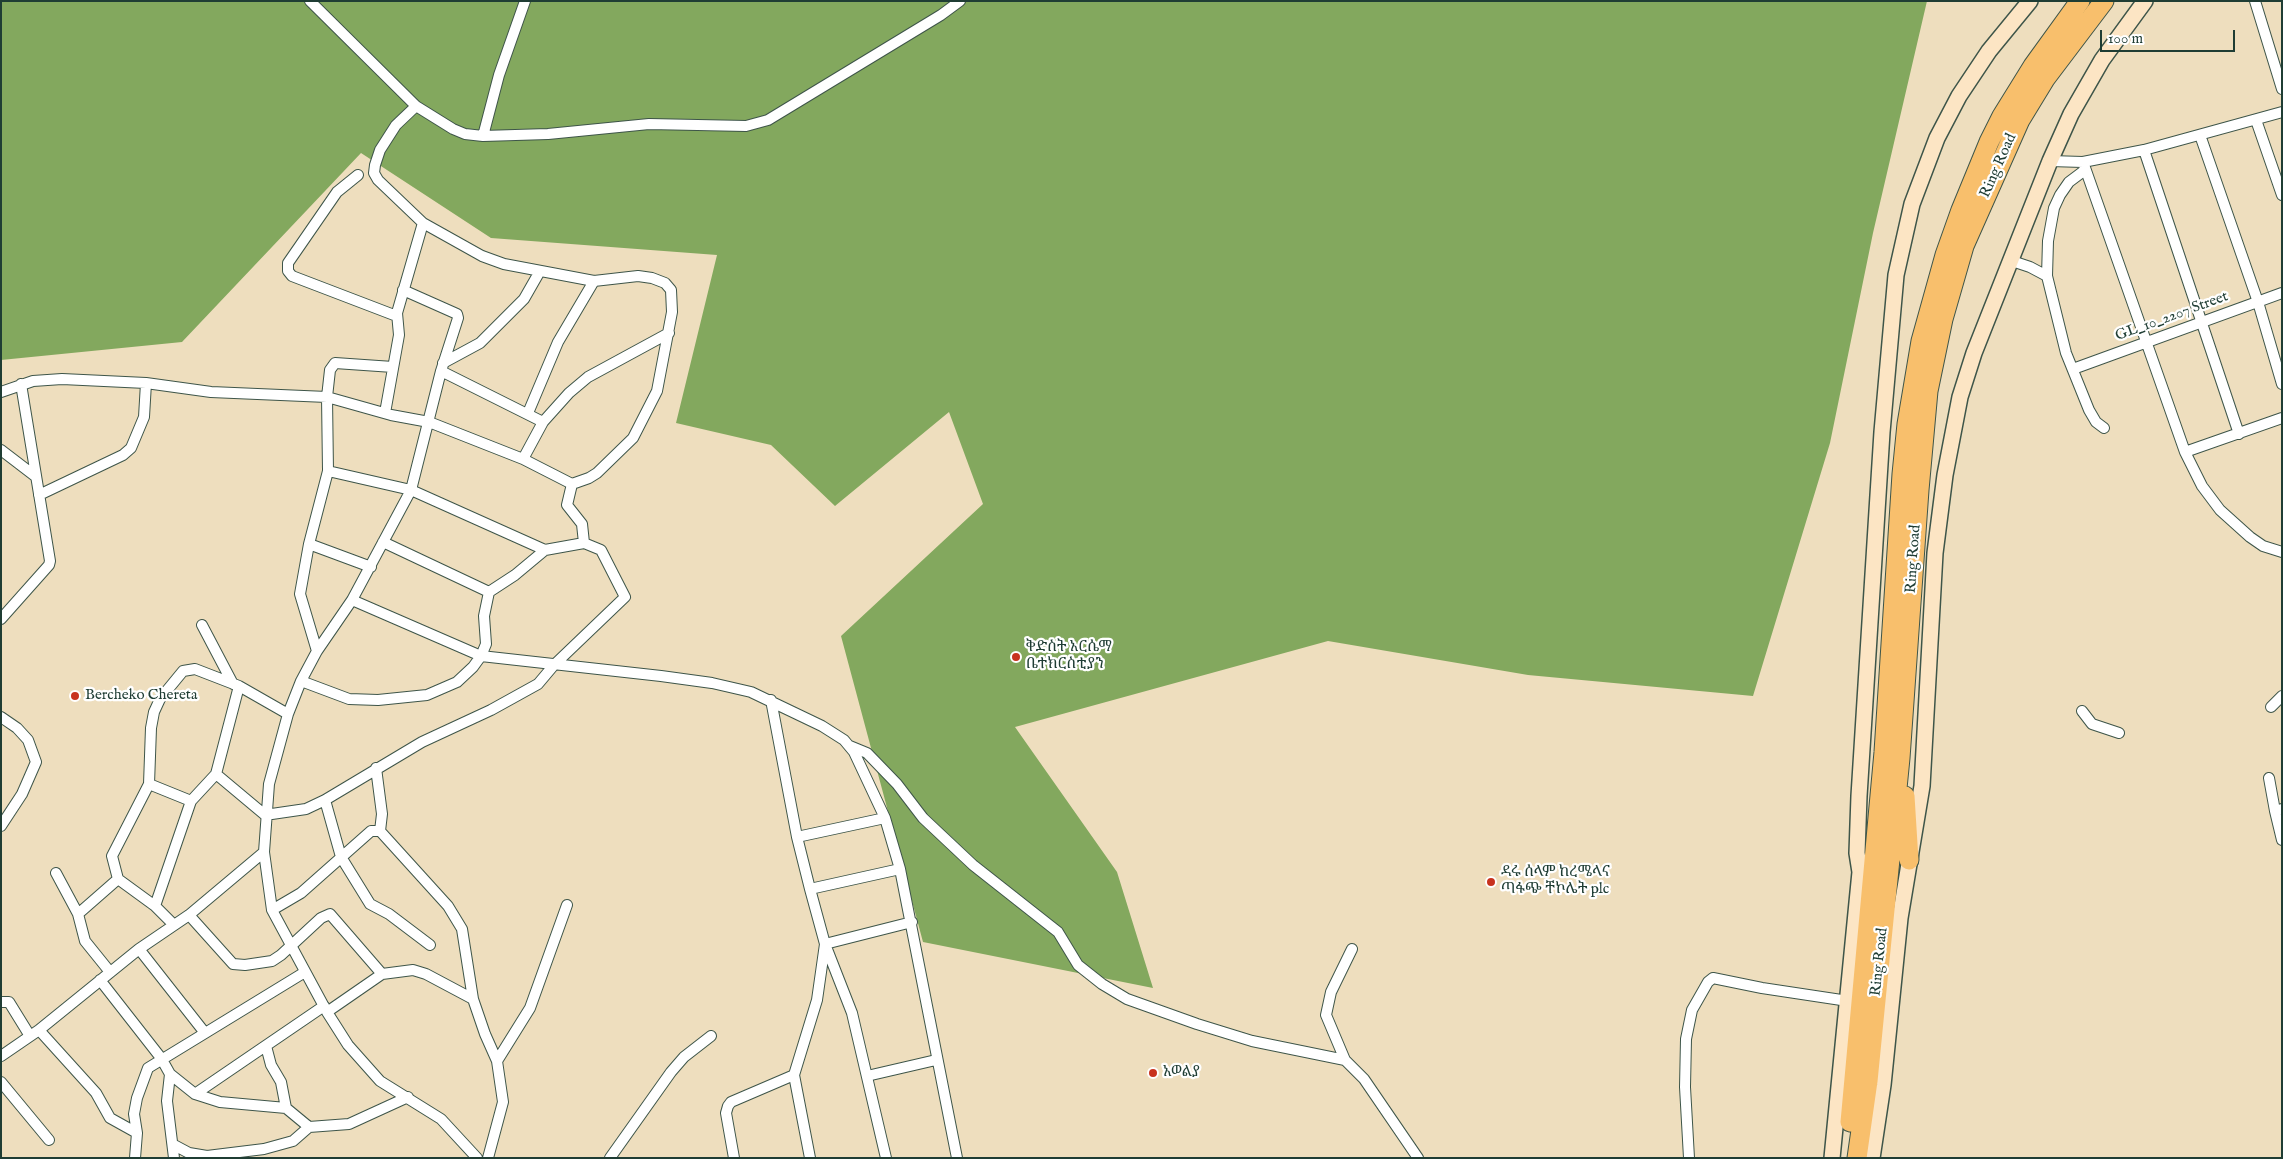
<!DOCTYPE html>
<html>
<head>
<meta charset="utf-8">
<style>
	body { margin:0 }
	#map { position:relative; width:2283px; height:1159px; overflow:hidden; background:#eedebe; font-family:"IM FELL English",serif }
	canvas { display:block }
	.frame { position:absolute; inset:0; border:2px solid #1f3d34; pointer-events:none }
	.scale { position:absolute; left:2100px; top:30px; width:135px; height:22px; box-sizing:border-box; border:2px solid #1f3d34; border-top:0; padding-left:6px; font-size:15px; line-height:18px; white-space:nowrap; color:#1f3d34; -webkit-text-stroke:4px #fff; paint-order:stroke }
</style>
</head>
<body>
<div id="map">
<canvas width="2283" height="1159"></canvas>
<div class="frame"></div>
<div class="scale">100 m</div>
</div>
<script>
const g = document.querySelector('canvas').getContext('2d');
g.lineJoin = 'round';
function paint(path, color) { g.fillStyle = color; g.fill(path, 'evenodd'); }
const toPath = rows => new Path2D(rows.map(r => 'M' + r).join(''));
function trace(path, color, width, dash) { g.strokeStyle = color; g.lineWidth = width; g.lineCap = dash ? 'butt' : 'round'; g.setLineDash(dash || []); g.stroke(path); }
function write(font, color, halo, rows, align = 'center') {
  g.font = font + ' "IM FELL English","Noto Serif Ethiopic",serif'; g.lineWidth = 4.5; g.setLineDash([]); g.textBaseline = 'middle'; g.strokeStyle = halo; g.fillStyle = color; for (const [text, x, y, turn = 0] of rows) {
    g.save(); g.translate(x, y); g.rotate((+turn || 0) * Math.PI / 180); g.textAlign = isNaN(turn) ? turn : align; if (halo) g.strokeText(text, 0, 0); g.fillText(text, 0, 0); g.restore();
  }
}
paint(toPath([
	[1,1,1927,1,1873,233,1830,443,1753,696,1528,675,1328,641,1015,727,1117,872,1153,988,923,942,841,636,983,504,949,412,835,506,771,445,676,423,717,255,491,238,361,153,182,342,1,360]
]), '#83a85e');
const street = toPath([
	[310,1,416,106,453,129,465,134,483,136,548,134,649,124,746,126,768,120,941,15,960,1],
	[2255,1,2282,89],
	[416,106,396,125,380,150,375,165,374,173,378,180,423,223,482,256,504,264,594,281,558,342,528,413],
	[2256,120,2282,195],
	[2200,135,2258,302,2282,384],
	[483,136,499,75,525,1],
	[2144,150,2239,434],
	[2050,161,2083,162,2144,150,2282,112],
	[2083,162,2185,452,2202,486,2220,510,2250,537,2263,546,2282,552],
	[358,175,337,192,288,263,288,271,292,276,394,315,397,313,423,223],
	[2012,261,2030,267,2047,276,2066,353,2089,410,2096,422,2104,428],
	[2047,276,2048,241,2054,208,2060,195,2069,182,2085,170],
	[403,290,457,314,458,318,441,371,411,490,352,600,317,651,301,681,288,714,269,784,264,852,272,910,327,1012,348,1045,380,1081,441,1119,477,1158],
	[443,363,480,343,524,299,540,271],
	[2073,369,2282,293],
	[441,371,543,422],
	[1,392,33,381,62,379,146,383,211,392,327,397,391,415,429,422,523,459,572,484,589,478,597,473,633,438,657,391,672,312,671,290,665,283,652,278,638,276,594,281],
	[385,413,399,335,397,313],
	[1,450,35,476],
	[2185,452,2282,418],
	[523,459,543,422,569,393,588,377,669,333],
	[328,471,411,490,545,550],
	[572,484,567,505,582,524,584,543],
	[39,495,123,455,131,448,144,417,146,383],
	[309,544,371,567],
	[352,600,481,656,661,676,712,683,751,692,822,726,844,740,854,752,885,818,900,869,957,1158],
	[1,619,49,565,50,561,21,384],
	[202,625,233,684],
	[317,651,300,594,309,544,328,471,327,397,330,370,335,363,393,367],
	[301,681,349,699,378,700,427,695,457,682,473,667,481,656,486,644,484,616,489,592],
	[771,700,797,837,810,889,825,944,852,1013,886,1158],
	[2271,707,2282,696],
	[2082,711,2092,724,2119,733],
	[1,717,17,728,28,740,36,762,22,794,1,826],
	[850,746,867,753,897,784,923,818,973,865,1058,932,1078,965,1102,984,1127,999,1197,1024,1252,1041,1345,1060],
	[376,768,382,814,380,831],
	[216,774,265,815,306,809,325,800,422,742,491,710,538,684,554,665,625,597,601,550,584,543,545,550,515,575,489,592,383,542],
	[2269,778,2275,811],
	[149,784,191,801],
	[325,800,341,857,370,904,389,914,430,945],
	[2282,809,2275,811,2282,840],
	[797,837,885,818],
	[56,873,78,914,85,941,110,972],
	[118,879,112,856,149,784,151,728,154,712,160,699,183,671,195,669,239,686,288,714],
	[810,889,900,869],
	[155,906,191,801,216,774,239,686],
	[272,910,301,893,371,831,380,831,448,906,462,929,473,999],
	[78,914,118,879,155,906,174,925],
	[189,915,233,964,245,965,272,961,281,955,321,918,330,914,382,974],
	[139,949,205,1033],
	[1352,949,1331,992,1326,1015,1345,1060,1364,1079,1418,1158],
	[100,980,161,1058,170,1074,195,1094,220,1102,286,1108,309,1127],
	[1,1002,9,1002,30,1036],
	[327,1012,382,974,413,970,426,974,473,999,485,1034,497,1061,503,1102,488,1158],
	[39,1030,96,1093,110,1118,137,1133],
	[266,1046,271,1065,281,1082,286,1108],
	[1,1056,39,1030,139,949,189,915,264,852],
	[497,1061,530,1008,567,905],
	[170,1074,167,1101,174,1158],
	[794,1075,810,1158],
	[867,1076,936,1060],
	[1,1082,49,1140],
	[195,1094,324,1006],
	[174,1145,189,1153,207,1156,264,1149,293,1141,309,1127,349,1124,408,1097],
	[135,1158,137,1133,134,1114,137,1098,148,1068,305,972],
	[610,1158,671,1072,684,1057,711,1036],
	[734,1158,726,1113,728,1106,731,1102,794,1075,817,1000,825,944,912,922],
	[1689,1158,1685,1087,1686,1039,1692,1010,1708,982,1713,978,1762,988,1848,1001]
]);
const secondary = toPath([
	[1832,1158,1860,872,1857,853,1859,796,1882,432,1896,275,1912,204,1937,138,1959,96,1989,51,2030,1],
	[1872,1158,1883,1085,1900,918,1922,786,1935,553,1945,475,1960,397,1974,353,2050,161,2071,114,2102,60,2145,1]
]);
const highway = toPath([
	[1905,796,1909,860],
	[1850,1122,1884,752,1902,474,1907,424,1921,341,1945,255,1961,210,1989,142,2002,116,2033,66,2080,1],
	[1857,1158,1868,1081,1900,758,1919,490,1928,391,1943,319,1964,246,2020,120,2045,79,2104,1]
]);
trace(street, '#3e5549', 12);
trace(secondary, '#3e5549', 18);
trace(highway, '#3e5549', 21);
trace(street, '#fff', 10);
trace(secondary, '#fce5c4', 15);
trace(highway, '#f8bf6c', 19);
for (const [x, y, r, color] of [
	[1016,657,5,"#c8321e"],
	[75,696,5,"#c8321e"],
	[1491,882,5,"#c8321e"],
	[1153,1073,5,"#c8321e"]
]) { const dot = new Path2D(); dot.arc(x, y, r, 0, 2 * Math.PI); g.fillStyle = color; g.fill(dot); trace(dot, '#fff', 2); }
write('15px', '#1f3d34', '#fff', [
	["Ring Road",1999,166,-66],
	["GL_10_2207 Street",2172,317,-20],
	["Ring Road",1914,559,-86],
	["Ring Road",1880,962,-84]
]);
write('15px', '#1f3d34', '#fff', [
	["ቅድስት አርሴማ",1026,648],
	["ቤተክርስቲያን",1026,665],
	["Bercheko Chereta",85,696],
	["ዳሩ ሰላም ከረሜላና",1501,873],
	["ጣፋጭ ቸኮሌት plc",1501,890],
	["አወልያ",1163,1073]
], 'left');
</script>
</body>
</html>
